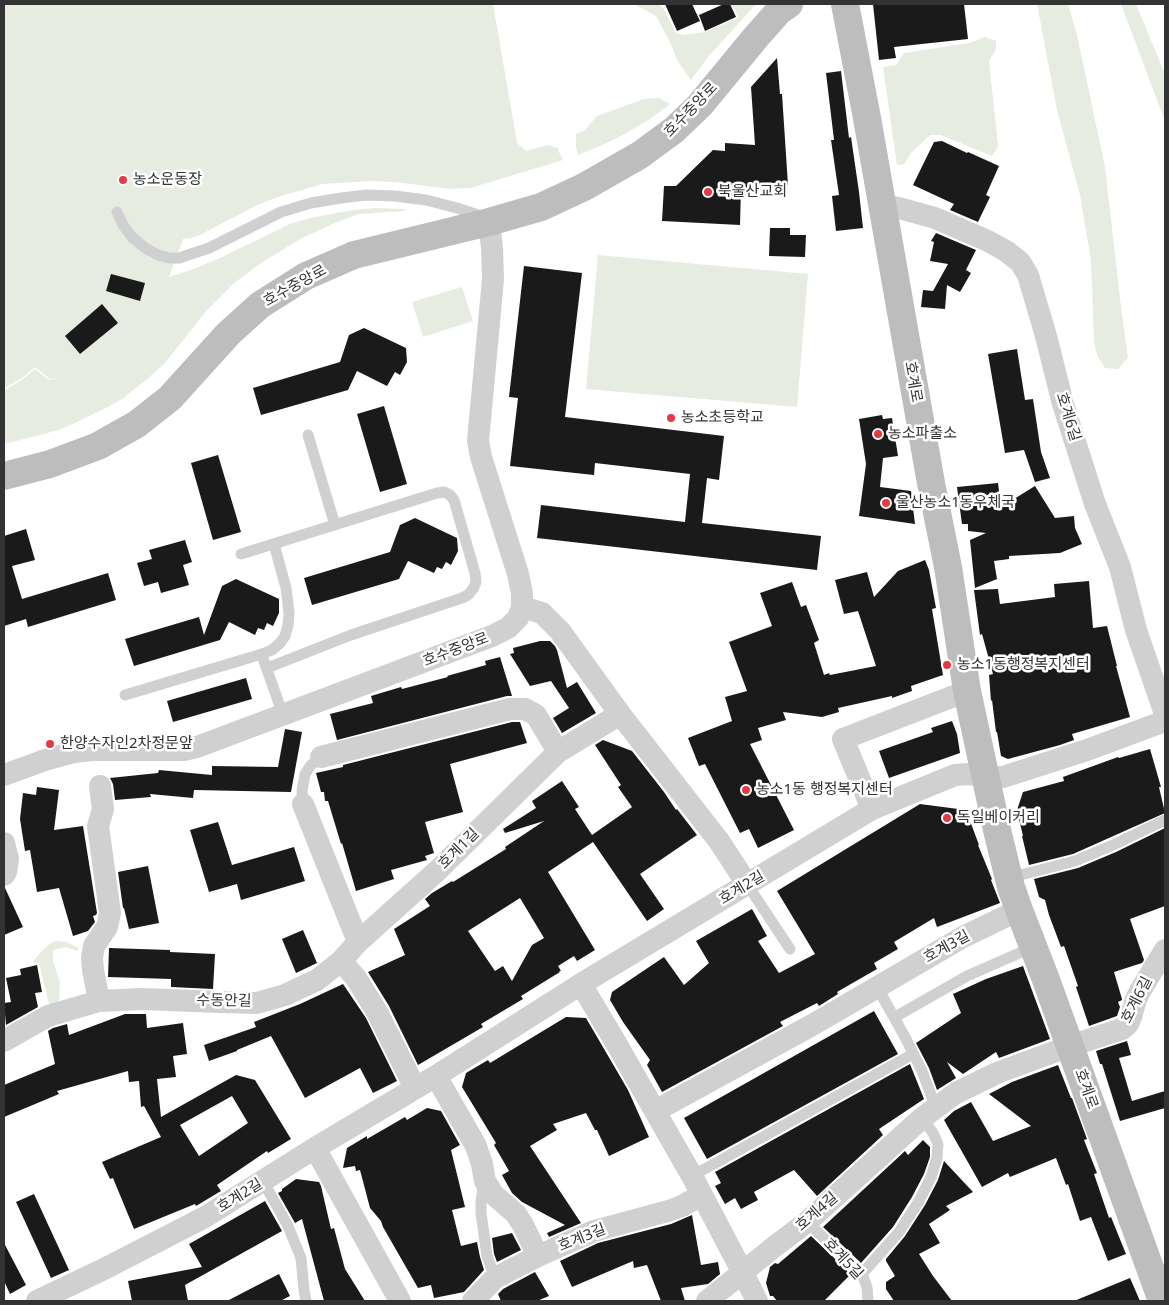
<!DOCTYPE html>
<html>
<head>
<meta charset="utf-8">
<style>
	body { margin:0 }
	#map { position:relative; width:1169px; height:1305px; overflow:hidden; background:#fff; font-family:"Noto Sans",sans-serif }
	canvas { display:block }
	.frame { position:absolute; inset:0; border:5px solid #333; pointer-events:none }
</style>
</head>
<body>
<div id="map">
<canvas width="1169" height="1305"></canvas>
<div class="frame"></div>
</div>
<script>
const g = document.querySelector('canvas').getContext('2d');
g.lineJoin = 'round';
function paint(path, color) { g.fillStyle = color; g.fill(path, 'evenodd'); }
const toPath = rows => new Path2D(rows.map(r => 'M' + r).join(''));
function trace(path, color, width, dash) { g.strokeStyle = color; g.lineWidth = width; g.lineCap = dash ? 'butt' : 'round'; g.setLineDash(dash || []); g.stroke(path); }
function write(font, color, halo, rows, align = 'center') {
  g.font = font + ' "Noto Sans","Noto Sans KR",sans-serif'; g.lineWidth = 5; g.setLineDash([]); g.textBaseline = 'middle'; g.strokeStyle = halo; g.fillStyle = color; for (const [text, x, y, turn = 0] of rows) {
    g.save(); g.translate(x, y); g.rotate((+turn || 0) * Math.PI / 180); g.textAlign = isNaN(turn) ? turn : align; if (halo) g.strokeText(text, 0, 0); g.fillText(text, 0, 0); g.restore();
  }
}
paint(toPath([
	[4,4,493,4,517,143,526,151,548,145,557,148,563,160,471,188,450,189,396,182,371,181,322,184,275,198,255,206,200,235,191,238,183,239,169,277,191,270,220,258,290,224,310,218,353,210,376,208,404,209,405,211,358,214,335,223,302,238,261,263,233,284,207,310,164,364,147,379,127,395,125,393,127,396,108,407,77,422,59,430,4,444,4,391,23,379,35,369,49,380,61,377,50,379,35,367,22,378,4,388],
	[634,4,658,4,663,8,676,33,684,35,705,32,738,18,732,4,756,4,708,57,691,80,678,62,671,44,656,16],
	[1037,4,1068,4,1077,35,1105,167,1121,307,1128,358,1118,369,1105,368,1097,355,1094,341,1091,260,1080,195,1057,110],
	[1121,4,1136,4,1165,74,1165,121],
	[985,37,996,41,996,49,989,61,998,146,992,156,941,135,930,135,911,153,904,164,897,165,883,67,896,65,904,53,969,43],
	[659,98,670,104,650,119,621,136,600,146,578,155,576,147,576,134,584,131,597,116,644,99],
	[598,255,808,274,797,407,586,389],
	[462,287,473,321,423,337,412,302],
	[56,941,66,942,79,948,77,951,66,947,53,950,53,961,60,982,59,1003,50,1008,39,963,34,963,34,960,43,950,51,943]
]), '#e6ecdf');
paint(toPath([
	[665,4,692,4,700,21,677,31],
	[724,4,730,4,736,17,705,31,699,15],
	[873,4,964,4,968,39,894,47,896,58,879,60],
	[777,58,780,94,782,94,788,185,741,188,740,225,662,221,664,186,676,186,713,150,725,151,725,143,755,145,751,87],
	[841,71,849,138,851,137,859,192,863,228,836,231,832,196,839,195,831,140,834,140,826,73],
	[942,141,967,153,968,152,999,166,986,195,990,197,978,222,950,210,954,204,913,185,934,142],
	[770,228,790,228,790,235,806,235,805,257,769,256],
	[936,233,976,250,966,270,971,273,960,292,947,285,945,309,921,307,923,290,933,291,948,264,930,261,934,242,931,241],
	[524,266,582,273,565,417,724,436,719,480,707,478,702,523,821,536,817,570,537,538,541,505,685,522,690,474,595,463,594,475,510,466,518,398,509,397],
	[111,274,145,283,140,301,106,291],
	[102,304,118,323,80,354,65,336],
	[364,328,406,348,407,362,400,375,395,372,387,386,357,371,348,390,261,415,253,388,340,362,349,335],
	[1017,349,1025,400,1033,399,1041,452,1050,478,1035,482,1024,450,1005,453,988,354],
	[384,406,407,484,380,492,357,414],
	[882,415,883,419,892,418,898,456,883,458,880,487,911,491,915,524,859,516,866,464,859,419],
	[218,455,241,532,213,540,191,463],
	[998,483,1001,507,1035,486,1055,518,1074,516,1075,528,1082,544,1060,553,1009,556,1009,559,994,561,997,579,975,588,970,540,986,533,968,531,968,524,962,524,957,487],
	[415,518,457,538,458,551,451,565,446,562,442,569,437,567,434,573,408,561,399,579,312,605,304,578,390,552,400,525],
	[26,529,35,560,12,566,22,599,108,573,116,600,28,627,26,619,4,626,4,536],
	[185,540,192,562,183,565,189,585,161,593,158,582,144,586,137,563,152,559,149,550],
	[925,560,929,570,936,608,932,609,943,675,911,686,912,691,892,698,892,696,838,708,839,712,822,717,783,712,786,720,758,728,762,740,750,744,794,830,758,848,749,829,740,833,705,764,699,766,688,738,732,721,725,697,747,691,729,642,772,626,760,593,792,582,801,607,806,605,819,640,814,643,824,675,829,673,830,675,876,666,858,611,844,614,835,580,867,572,874,597,898,571],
	[236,579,279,599,279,613,273,626,267,623,264,630,258,628,255,635,229,622,220,640,134,666,125,639,199,617,204,635,222,586],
	[1089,581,1093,628,1107,626,1117,666,1116,666,1130,717,1072,734,1074,740,1060,745,1008,759,1001,756,997,732,996,732,992,700,991,701,989,675,993,674,982,634,980,635,974,590,998,589,1000,604,1055,597,1054,584],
	[540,641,550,641,555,646,557,650,567,688,577,682,596,713,562,733,553,718,569,708,551,681,530,686,510,654,514,653,513,648],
	[500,657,512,696,507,696,337,740,330,714,373,703,371,696,401,687,402,689,448,677,447,676,486,665,485,661],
	[246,678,252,699,173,722,167,701],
	[952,721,957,734,960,753,889,778,879,751,933,732,931,728],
	[512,722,520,722,527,743,450,764,463,812,425,822,434,853,425,856,427,860,391,870,394,879,356,891,342,843,341,844,328,801,325,801,324,792,321,792,316,773,343,767,343,765],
	[285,729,302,732,291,792,194,790,193,798,150,794,151,797,115,800,113,784,110,778,158,773,159,770,212,775,212,766,278,767],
	[603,740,632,751,664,792,676,810,677,809,697,835,640,874,664,909,647,921,593,842,548,872,595,950,577,961,574,956,558,966,561,971,559,971,560,972,521,996,523,999,481,1024,483,1027,418,1065,389,1006,368,972,405,955,394,929,430,906,425,899,432,893,452,881,453,882,506,849,505,847,544,821,505,833,503,829,536,808,532,801,562,781,579,807,575,809,592,835,632,807,618,787,621,785,595,745],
	[520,898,544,938,532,945,512,981,503,966,495,971,468,931],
	[1150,749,1161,787,1159,787,1165,813,1073,854,1029,865,1022,836,1023,836,1017,810,1023,792,1064,781,1063,777,1118,757,1119,758],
	[37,787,59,790,54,830,83,826,97,913,96,915,93,916,95,922,88,931,73,936,59,888,37,892,30,850,25,851,20,819,23,793,36,795],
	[920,804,966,810,979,845,978,845,992,879,991,880,1000,903,937,927,934,918,894,942,898,949,874,963,877,969,837,992,838,994,819,1006,817,1003,780,1022,783,1026,662,1092,647,1065,650,1060,623,1022,610,1000,612,992,664,957,684,985,709,963,696,941,752,909,767,936,758,941,779,973,815,954,777,891],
	[218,822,232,865,294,847,305,881,241,900,237,884,209,892,190,830],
	[1165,828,1165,906,1130,919,1144,960,1142,963,1114,972,1122,999,1122,1000,1118,1002,1120,1007,1117,1016,1089,1026,1076,987,1078,986,1064,946,1061,947,1049,915,1045,900,1039,897,1034,879,1078,868,1116,852],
	[148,866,159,923,129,929,124,908,123,908,118,872],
	[4,888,5,888,23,927,4,935],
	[303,930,317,963,296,973,282,939],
	[109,948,170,950,170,952,215,954,213,989,171,987,171,979,108,977],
	[37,965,42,992,35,993,38,1007,6,1025,4,1003,11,1002,6,978,21,975,20,969],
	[1023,966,1050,1039,999,1058,996,1052,963,1074,947,1062,956,1078,937,1090,929,1068,916,1043,961,1013,953,994,986,979],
	[343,984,366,1018,397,1081,373,1093,360,1068,305,1098,271,1036,237,1050,237,1051,209,1061,204,1045,256,1027,254,1022,300,1004],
	[874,1011,898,1054,707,1159,684,1118],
	[125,1014,146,1014,147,1028,183,1023,187,1054,173,1056,176,1077,157,1079,161,1117,236,1075,255,1080,291,1139,268,1153,267,1151,217,1185,221,1191,196,1206,195,1204,134,1229,113,1178,110,1179,102,1162,161,1137,144,1106,141,1107,139,1081,129,1082,128,1071,57,1091,59,1094,4,1117,4,1085,55,1064,48,1031,53,1028,67,1024,69,1035],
	[232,1096,248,1123,199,1156,180,1125],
	[566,1017,586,1018,628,1090,649,1137,609,1156,597,1130,595,1130,586,1113,553,1124,557,1130,530,1146,581,1223,549,1237,547,1233,565,1225,522,1202,512,1193,502,1175,509,1171,494,1145,496,1143,462,1087,466,1073,488,1060,490,1063],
	[1127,1041,1131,1055,1119,1058,1132,1101,1165,1091,1165,1108,1120,1121,1102,1064,1100,1064,1096,1051],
	[910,1064,924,1099,879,1129,883,1135,817,1196,794,1170,754,1192,758,1200,741,1209,735,1198,725,1204,715,1186,721,1183,715,1172],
	[1058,1065,1071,1098,1072,1098,1087,1139,1084,1140,1097,1173,1094,1174,1109,1218,1111,1217,1126,1254,1108,1261,1091,1217,1080,1221,1068,1184,1066,1185,1056,1158,1010,1177,1008,1173,982,1187,944,1120,954,1111,971,1102,993,1141,1031,1126,989,1094,1012,1082],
	[427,1108,441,1111,460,1145,451,1150,465,1207,452,1210,461,1246,477,1242,480,1257,484,1270,464,1292,434,1298,431,1285,418,1288,383,1227,381,1221,370,1208,360,1170,356,1171,355,1166,343,1168,347,1148,367,1136,367,1139,405,1117,407,1120],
	[923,1140,930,1147,930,1157,924,1174,912,1197,893,1227,861,1263,823,1227,905,1151,908,1155],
	[944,1161,973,1192,946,1206,950,1210,929,1224,940,1243,919,1254,933,1276,952,1301,894,1301,886,1289,886,1282,895,1276,886,1261,886,1259,905,1236,925,1205,938,1180],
	[296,1179,319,1182,321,1186,331,1229,334,1228,345,1269,365,1301,324,1301,302,1219,295,1223,278,1193,282,1191,282,1189],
	[34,1194,69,1270,51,1278,16,1202],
	[265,1201,282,1231,185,1285,188,1301,132,1301,128,1281,202,1267,189,1244],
	[692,1215,701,1265,718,1262,720,1274,708,1284,681,1288,685,1301,661,1301,647,1265,634,1268,633,1261,572,1287,560,1261,598,1243,671,1224],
	[512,1233,521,1250,497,1262,494,1254,492,1238],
	[811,1236,851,1274,824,1301,777,1301,773,1296,770,1296,766,1283,770,1267,775,1263,778,1264],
	[4,1243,26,1285,10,1294,4,1281],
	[535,1272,549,1296,537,1301,501,1301,498,1294,503,1289],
	[279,1274,290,1296,280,1301,227,1301],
	[1130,1278,1140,1301,1074,1301]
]), '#1a1a1a');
trace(toPath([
	[117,212,123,225,132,237,145,248,158,255,169,258,179,258,209,248,281,212,311,203,341,198,366,195,395,196,426,200,457,208,475,214,483,219],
	[308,435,335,525],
	[241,554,437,493,444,492,450,495,454,500,475,573,476,582,473,589,468,595,462,598,351,635,267,668],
	[264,661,283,715],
	[125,695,262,654,272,650,280,643,285,636,288,625,289,613,286,588,274,544],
	[303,804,302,791,305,774,311,765,321,757],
	[1009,878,1075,861,1113,845,1165,820],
	[747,884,790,949],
	[877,987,905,1037,922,1071,936,1108],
	[895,1017,967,976,1033,947],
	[692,1176,913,1054],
	[263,1181,288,1226,301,1258,304,1290,306,1301],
	[484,1183,481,1201,481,1213,487,1256,495,1278],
	[807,1222,862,1274,867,1287,868,1301],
	[862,1274,899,1232,919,1201,931,1177,937,1158,938,1144,933,1133,922,1118]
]), '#d0d0d0', 11);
trace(toPath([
	[882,205,899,208,935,218,988,241,1006,251,1020,262,1028,275,1046,336,1063,404,1095,504,1120,567,1136,630,1165,714],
	[522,607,542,613,560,631,620,714,719,841,747,884],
	[321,757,510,709,525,709,536,715,558,752],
	[4,775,45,760,74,752,93,750,184,750,197,747,492,636,508,628,518,618,522,607,522,593,518,574,481,457,478,441,493,279,492,248,489,222],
	[303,804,358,942],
	[872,809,955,775,969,774,986,777,1003,777,1087,750,1165,721],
	[4,843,8,859,6,872,4,875],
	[341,961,358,942,436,872,558,752,620,714],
	[581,984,616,1043,692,1176,743,1273,757,1301],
	[99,1001,93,970,92,958,94,946,107,927,110,913,98,826,103,809,100,786],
	[4,1041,48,1016,99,1001,141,999,220,1002,257,1003,285,995,317,980,341,961,356,978,377,1012,415,1088],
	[436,1076,476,1146,482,1164,485,1181,493,1194,516,1214,523,1225,538,1256],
	[655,1111,814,1024,963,937,1019,910],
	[315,1148,400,1301],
	[37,1301,104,1269,205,1217,315,1148,436,1076,581,984,872,809,843,739,967,691],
	[473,1301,495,1278,538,1256,594,1231,668,1211,682,1206,702,1195],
	[707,1301,774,1247,807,1222,922,1118,956,1093,997,1073,1070,1046,1122,1029,1128,1024,1131,1017,1136,999,1140,991,1165,950]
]), '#d0d0d0', 22);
trace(toPath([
	[845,4,867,118,931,483,948,567,967,691,997,830,1011,887,1019,910,1045,977,1162,1301],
	[4,476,50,464,98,446,137,424,170,398,228,334,260,305,306,276,354,255,489,222,541,207,584,187,640,155,674,130,700,105,756,37,779,11,789,4]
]), '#bdbdbd', 28);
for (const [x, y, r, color] of [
	[123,180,5,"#e63946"],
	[708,192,5,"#e63946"],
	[671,418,5,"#e63946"],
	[878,434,5,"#e63946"],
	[886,503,5,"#e63946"],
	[947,665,5,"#e63946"],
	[50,744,5,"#e63946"],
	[746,790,5,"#e63946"],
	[947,818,5,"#e63946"]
]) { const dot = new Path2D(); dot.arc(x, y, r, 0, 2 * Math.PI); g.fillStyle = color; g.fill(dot); trace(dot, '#fff', 2); }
write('15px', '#333', '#fff', [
	["호수중앙로",691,110,-46],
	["호수중앙로",295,286,-29],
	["호계로",913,382,80],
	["호계6길",1068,417,73],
	["호수중앙로",456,650,-21],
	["호계1길",459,849,-45],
	["호계2길",742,888,-31],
	["호계3길",947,947,-29],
	["호계6길",1137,1000,-63],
	["수동안길",224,1001,1],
	["호계로",1086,1089,70],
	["호계2길",240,1196,-32],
	["호계4길",817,1212,-41],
	["호계3길",582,1238,-22],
	["호계5길",843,1259,47]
]);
write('15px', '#333', '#fff', [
	["농소운동장",133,180],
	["북울산교회",718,192],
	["농소초등학교",681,418],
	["농소파출소",888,434],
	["울산농소1동우체국",896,503],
	["농소1동행정복지센터",957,665],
	["한양수자인2차정문앞",60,744],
	["농소1동 행정복지센터",756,790],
	["독일베이커리",957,818]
], 'left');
</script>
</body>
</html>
